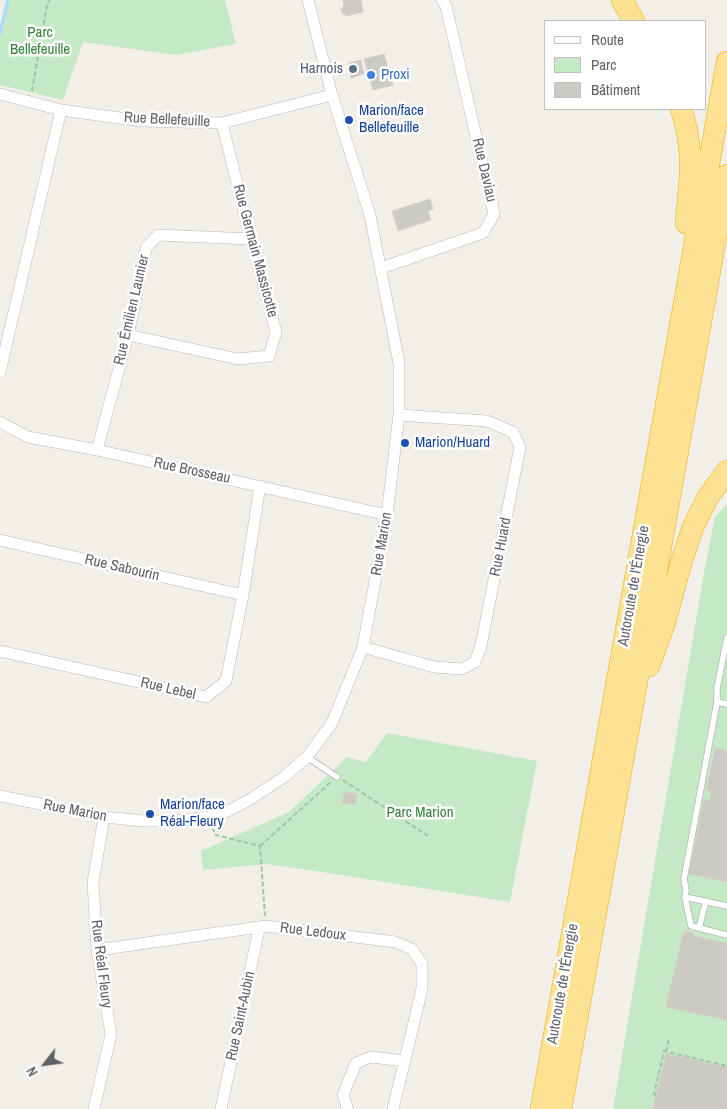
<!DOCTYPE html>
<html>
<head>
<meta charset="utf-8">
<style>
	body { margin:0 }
	#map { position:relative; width:727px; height:1109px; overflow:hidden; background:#f1efe8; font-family:"Archivo Narrow",sans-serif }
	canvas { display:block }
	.legend { position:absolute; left:544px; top:20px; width:162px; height:90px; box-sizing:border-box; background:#fff; border:1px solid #bfc1c3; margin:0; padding:6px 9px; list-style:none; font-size:15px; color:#5f6368 }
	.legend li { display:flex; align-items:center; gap:10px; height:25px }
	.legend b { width:25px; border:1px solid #bfc1c3 }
	.north { position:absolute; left:20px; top:1039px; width:50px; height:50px; -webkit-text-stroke:4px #fff; paint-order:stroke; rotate:240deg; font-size:14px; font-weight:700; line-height:20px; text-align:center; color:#5f6368 }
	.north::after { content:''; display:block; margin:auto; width:18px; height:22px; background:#5f6368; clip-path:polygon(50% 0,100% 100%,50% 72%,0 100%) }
</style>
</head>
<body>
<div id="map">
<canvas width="727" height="1109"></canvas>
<ul class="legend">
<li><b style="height:6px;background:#fff"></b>Route</li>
<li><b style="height:14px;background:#c5e8c5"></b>Parc</li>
<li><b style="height:14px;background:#cccac5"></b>Bâtiment</li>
</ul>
<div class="north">N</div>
</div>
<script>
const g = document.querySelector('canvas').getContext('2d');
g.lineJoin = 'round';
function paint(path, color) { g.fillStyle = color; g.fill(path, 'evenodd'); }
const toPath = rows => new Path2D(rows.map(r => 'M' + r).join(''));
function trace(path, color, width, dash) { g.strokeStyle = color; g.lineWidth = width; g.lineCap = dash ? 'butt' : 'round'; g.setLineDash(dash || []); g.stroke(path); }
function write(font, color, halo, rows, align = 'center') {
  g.font = font + ' "Archivo Narrow",sans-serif'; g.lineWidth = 5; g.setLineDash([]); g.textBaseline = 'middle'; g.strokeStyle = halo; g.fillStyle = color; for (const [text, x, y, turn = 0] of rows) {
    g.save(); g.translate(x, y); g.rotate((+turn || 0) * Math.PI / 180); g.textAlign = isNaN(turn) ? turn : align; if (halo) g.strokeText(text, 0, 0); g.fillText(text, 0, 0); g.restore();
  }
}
paint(toPath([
	[6,0,225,0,236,44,176,55,83,42,63,100,0,85,0,25],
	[727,504,727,1109,613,1109,704,573,715,517],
	[387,733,537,761,510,902,322,872,266,864,203,870,201,851,289,812,347,757,366,762]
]), '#c5e8c5');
trace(toPath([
	[0,34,8,0]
]), '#aadaff', 3);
const building = toPath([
	[343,0,361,0,363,12,346,16,342,13,341,9,344,6,343,0],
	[384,54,393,85,373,90,364,59,384,54],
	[361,60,364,74,351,78,348,63,361,60],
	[430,199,433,209,428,211,431,220,398,231,392,211,430,199],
	[715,748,727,751,727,882,689,874,704,799,710,800,711,792,706,790,715,748],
	[344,792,357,794,355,805,342,803,344,792],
	[685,931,694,933,693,936,727,943,727,1020,666,1007,683,933,685,934,685,931],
	[666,1053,727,1067,727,1109,653,1109,666,1053]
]);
paint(building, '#cccac5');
trace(building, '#d6d1c6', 1);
const lane = toPath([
	[717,702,727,704],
	[307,757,337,777],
	[685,897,727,906],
	[706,901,699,928,727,935],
	[699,928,691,926,685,897,686,890,684,879,717,702,717,688,727,638]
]);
const street = toPath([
	[0,94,61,110,142,121,222,123,332,95],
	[381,268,483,233,494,214,446,6,442,0],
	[128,335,238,359,269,356,276,332,251,239,222,123],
	[0,372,61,110],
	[0,422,28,437,97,450,387,515],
	[97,450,128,335,146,248,158,235,251,239],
	[0,540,243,595],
	[363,647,434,667,462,669,475,662,481,646,520,447,513,432,487,421,399,415],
	[0,651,206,697,226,681,243,595,260,486],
	[0,796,104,817,144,821,175,821,208,817,228,811,249,800,284,777,307,757,332,723,363,647,387,515,399,415,399,363,370,215,332,95,308,0],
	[97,950,266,926,395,942,412,949,422,964,422,989,393,1109],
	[94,1109,111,1034,97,950,93,882,104,817],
	[221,1109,259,929,266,926],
	[348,1109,343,1095,356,1063,371,1057,405,1061]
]);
const highway = toPath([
	[622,0,634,21],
	[681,109,687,130,690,153,690,178,686,223],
	[649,666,664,625,682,560,693,527,708,497,727,471],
	[541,1109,727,62],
	[561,1109,727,175]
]);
trace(lane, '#b5b8bc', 7);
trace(street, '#b5b8bc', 12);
trace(highway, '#f9ab00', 22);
trace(toPath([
	[32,91,47,5,49,0],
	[343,780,428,836],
	[212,827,216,835,260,846,265,916],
	[260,846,331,782],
	[666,1052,669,1037],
	[656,1095,654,1094,664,1051,727,1066]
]), '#9cc7a9', 2, [5, 2.5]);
trace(lane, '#fff', 5.5);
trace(street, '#fff', 11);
trace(highway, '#fde293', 21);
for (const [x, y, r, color] of [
	[353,69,5,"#5c6f8a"],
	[371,75,5,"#3f7fe0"],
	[349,120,5,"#1a4fb4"],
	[405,443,5,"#1a4fb4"],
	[150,814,5,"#1a4fb4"]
]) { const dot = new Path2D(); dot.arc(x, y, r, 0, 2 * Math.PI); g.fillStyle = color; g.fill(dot); trace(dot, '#fff', 2); }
write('15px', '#348238', '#fff', [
	["Parc",40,33],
	["Bellefeuille",40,50],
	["Parc Marion",420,813]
]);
write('15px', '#4e5e75', '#fff', [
	["Harnois",343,69]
], 'right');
write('15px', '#366cbe', '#fff', [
	["Proxi",381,75]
], 'left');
write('15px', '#164399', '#fff', [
	["Marion/face",359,111],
	["Bellefeuille",359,128],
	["Marion/Huard",415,443],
	["Marion/face",160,805],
	["Réal-Fleury",160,822]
], 'left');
write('15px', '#5f6368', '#fff', [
	["Rue Bellefeuille",167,120,3],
	["Rue Daviau",484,170,77],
	["Rue Germain Massicotte",255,251,75],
	["Rue Émilien Launier",132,310,-77],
	["Rue Brosseau",192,471,12],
	["Rue Marion",382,544,-80],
	["Rue Huard",501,547,-79],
	["Rue Sabourin",122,568,13],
	["Autoroute de l'Énergie",634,586,-80],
	["Rue Lebel",168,689,13],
	["Rue Marion",75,811,11],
	["Rue Ledoux",313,932,7],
	["Rue Réal Fleury",101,964,83],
	["Autoroute de l'Énergie",563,984,-80],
	["Rue Saint-Aubin",241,1016,-78]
]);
</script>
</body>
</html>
